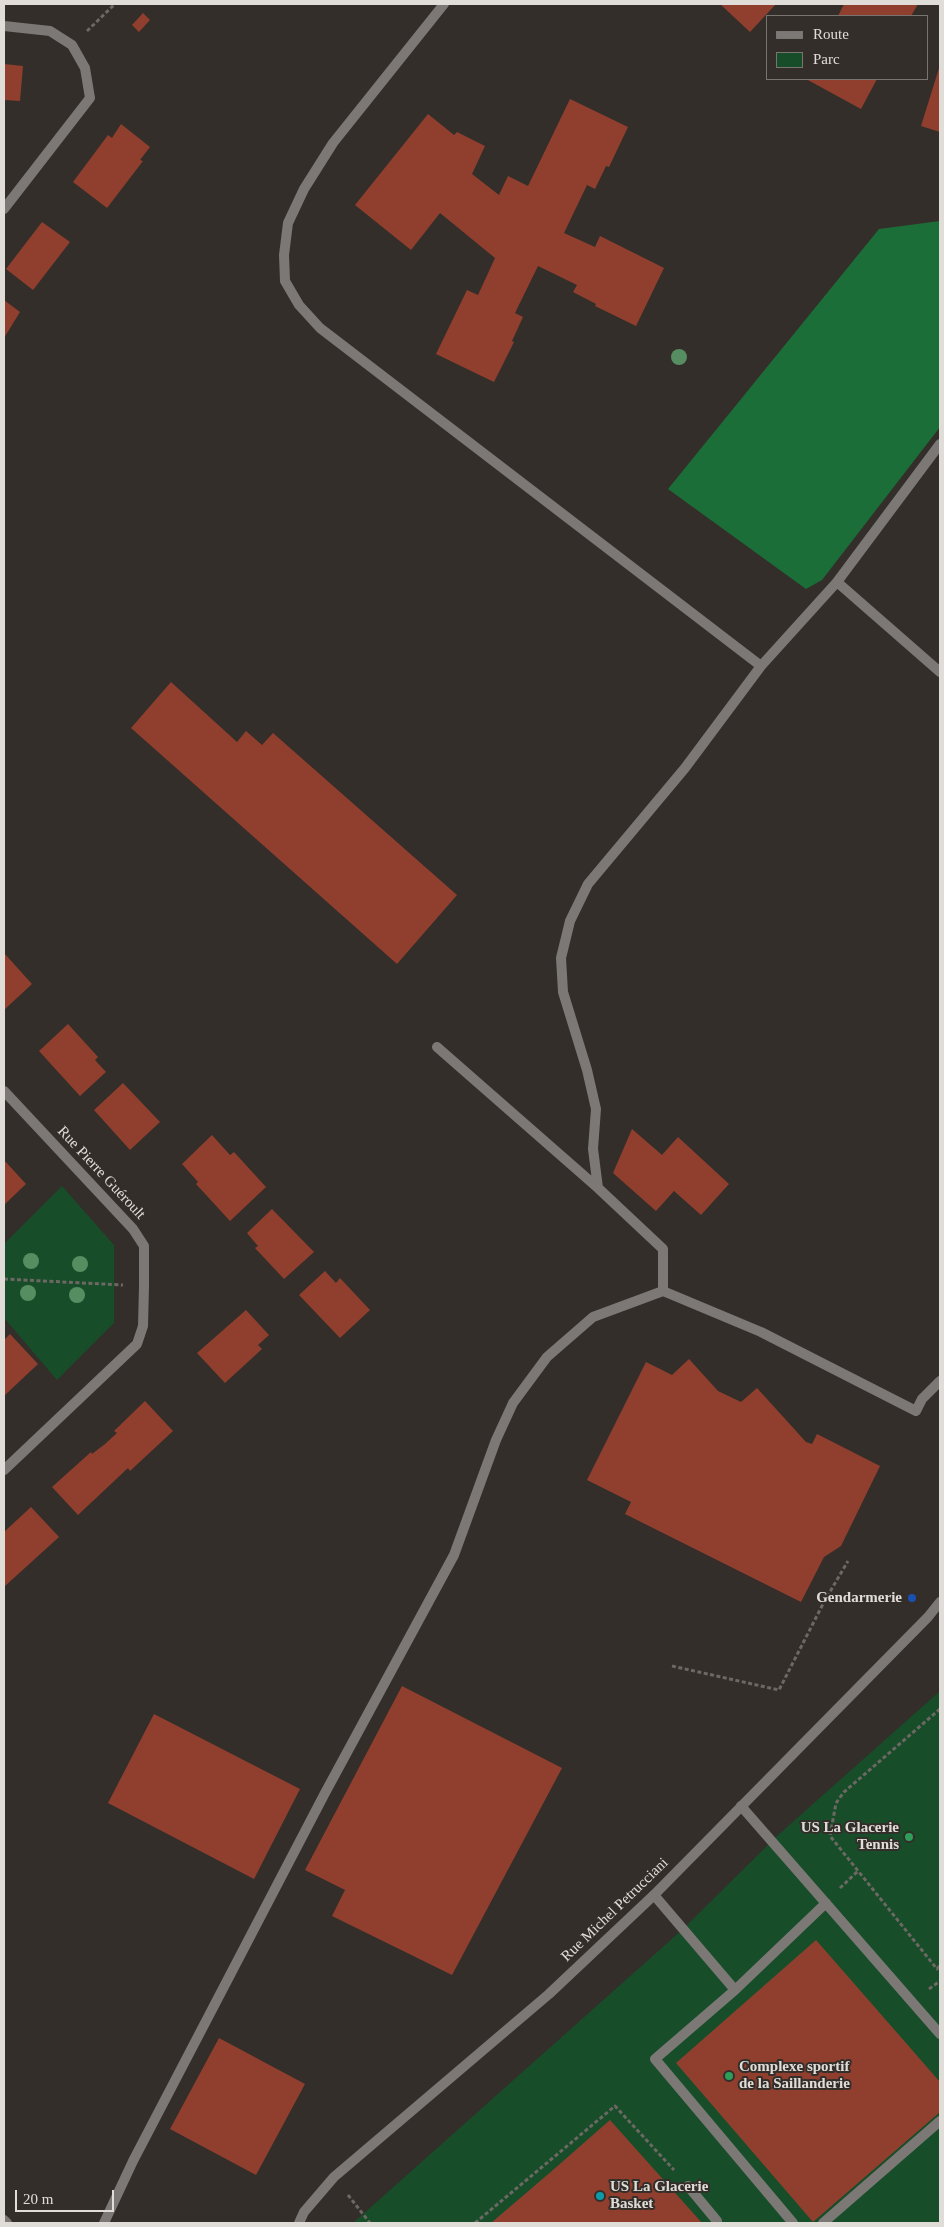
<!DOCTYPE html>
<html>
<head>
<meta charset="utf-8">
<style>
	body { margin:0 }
	#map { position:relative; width:944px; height:2227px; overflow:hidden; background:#332e29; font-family:Georgia,serif }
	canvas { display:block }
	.frame { position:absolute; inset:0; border:5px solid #e0ddd9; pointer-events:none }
	.legend { position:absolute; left:766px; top:15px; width:162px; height:65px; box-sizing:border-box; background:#332e29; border:1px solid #78746f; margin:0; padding:6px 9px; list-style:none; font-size:15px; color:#e0ddd9 }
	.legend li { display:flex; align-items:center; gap:10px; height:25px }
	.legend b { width:25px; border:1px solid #78746f }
	.scale { position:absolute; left:15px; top:2190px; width:99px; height:22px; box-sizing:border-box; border:2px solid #e0ddd9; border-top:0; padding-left:6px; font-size:15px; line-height:18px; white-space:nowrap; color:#e0ddd9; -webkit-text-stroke:4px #332e29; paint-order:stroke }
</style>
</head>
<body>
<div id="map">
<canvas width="944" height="2227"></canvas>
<div class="frame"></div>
<ul class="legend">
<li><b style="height:6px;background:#7c7876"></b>Route</li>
<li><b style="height:14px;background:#184d29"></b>Parc</li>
</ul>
<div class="scale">20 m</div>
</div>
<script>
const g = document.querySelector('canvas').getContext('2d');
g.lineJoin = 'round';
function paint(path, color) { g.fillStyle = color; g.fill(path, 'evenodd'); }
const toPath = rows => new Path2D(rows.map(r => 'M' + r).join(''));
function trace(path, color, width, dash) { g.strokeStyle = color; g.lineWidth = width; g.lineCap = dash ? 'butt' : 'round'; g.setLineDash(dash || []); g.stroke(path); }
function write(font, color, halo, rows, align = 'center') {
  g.font = font + ' Georgia,serif'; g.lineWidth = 4; g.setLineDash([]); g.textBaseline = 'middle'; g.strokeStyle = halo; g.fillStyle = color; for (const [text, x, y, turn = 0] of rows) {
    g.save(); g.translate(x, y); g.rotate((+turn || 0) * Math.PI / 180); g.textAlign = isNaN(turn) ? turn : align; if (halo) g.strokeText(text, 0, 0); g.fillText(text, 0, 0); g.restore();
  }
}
paint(toPath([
	[62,1186,114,1245,114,1323,57,1380,4,1318,4,1244],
	[940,1691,940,2223,353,2223,683,1929,778,1835]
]), '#184d29');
paint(toPath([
	[940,221,940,427,822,580,806,589,668,489,879,229]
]), '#1c6e39');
paint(toPath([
	[720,4,776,4,750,32],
	[844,4,918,4,911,16,838,16],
	[143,13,150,20,139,32,132,25],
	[4,64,23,66,20,101,4,100],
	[940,65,940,132,921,126],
	[806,79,877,79,861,109],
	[570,99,628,127,609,167,606,166,595,189,587,185,564,233,595,247,600,236,664,268,636,326,595,306,596,304,573,292,577,285,538,266,515,313,523,317,512,341,514,342,494,382,436,354,467,290,478,295,495,258,440,213,411,250,355,205,428,114,454,135,457,132,485,146,472,174,499,195,508,176,528,186],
	[121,124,150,147,140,160,143,161,107,208,73,182,108,135,112,138],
	[42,222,70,242,33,290,6,269],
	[4,300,20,312,4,338],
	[171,682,237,742,246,731,262,745,273,733,457,895,397,964,131,728],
	[4,953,32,984,4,1010],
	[68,1024,98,1057,95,1060,106,1072,80,1096,39,1051],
	[123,1083,160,1122,130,1150,94,1110],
	[632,1129,662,1155,678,1137,729,1184,701,1215,674,1191,656,1211,613,1173],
	[212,1135,230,1155,234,1152,266,1187,230,1221,196,1184,198,1182,182,1164],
	[4,1160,26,1184,4,1205],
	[272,1209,314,1252,284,1279,255,1248,258,1246,247,1233],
	[325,1271,336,1283,340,1278,370,1310,340,1338,299,1295],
	[246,1310,269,1335,258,1345,262,1349,225,1383,197,1353],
	[10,1334,38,1364,4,1396,4,1340],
	[689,1359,718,1391,741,1402,757,1388,806,1442,812,1444,817,1434,880,1466,841,1546,824,1557,801,1602,625,1514,631,1502,587,1480,646,1362,672,1375],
	[145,1401,173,1431,130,1471,128,1468,78,1515,52,1487,91,1452,92,1454,105,1444,117,1433,114,1431],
	[31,1507,59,1537,5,1586,4,1532],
	[402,1686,562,1768,452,1975,332,1916,345,1890,305,1870],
	[154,1714,300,1789,254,1879,108,1803],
	[816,1940,940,2082,940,2112,813,2222,676,2063],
	[219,2038,305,2084,256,2175,170,2129],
	[610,2120,702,2223,491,2223,553,2170]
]), '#903f2e');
trace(toPath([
	[87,31,115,4],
	[4,1279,123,1285],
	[672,1666,779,1690,824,1602,848,1561],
	[940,1709,844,1792,836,1803,830,1836,937,1969,940,1965],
	[840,1888,858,1871],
	[929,1989,940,1981],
	[348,2195,370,2223],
	[475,2223,615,2106,674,2170]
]), '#6c6863', 3, [4, 2.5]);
trace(toPath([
	[444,4,333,143,304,189,288,223,284,255,285,281,299,305,320,328,761,666],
	[940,444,837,582,940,672],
	[437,1047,598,1188,663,1249,663,1291],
	[598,1188,593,1149,596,1109,587,1070,563,992,561,958,570,921,588,884,685,768,761,666,837,582],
	[741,1806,940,2034],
	[654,1895,735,1990,655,2059,793,2223],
	[735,1990,826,1903],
	[688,2186,717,2221,717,2223],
	[4,2220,7,2223],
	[104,2223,133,2161,325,1793,454,1555,496,1440,513,1403,547,1357,593,1317,663,1291,761,1332,916,1411,922,1399,940,1381],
	[823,2223,940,2121]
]), '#7c7876', 10);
trace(toPath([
	[4,26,50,31,72,45,85,68,90,98,4,209],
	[4,1091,133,1229,144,1246,144,1286,143,1326,137,1344,4,1470],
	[299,2223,304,2212,334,2177,549,1994,654,1895,928,1617,940,1602]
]), '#7c7876', 10);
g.fillStyle = '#568d61';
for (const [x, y] of [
	[679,357],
	[31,1261],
	[80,1264],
	[28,1293],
	[77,1295]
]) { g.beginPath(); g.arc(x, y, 8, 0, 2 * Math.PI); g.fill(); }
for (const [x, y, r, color] of [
	[912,1598,5,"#1a4fb4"],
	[909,1837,5,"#2e9e5b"],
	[729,2076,5,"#2e9e5b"],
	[600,2196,5,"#0f9aa8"]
]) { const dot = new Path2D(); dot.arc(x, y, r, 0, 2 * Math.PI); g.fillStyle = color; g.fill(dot); trace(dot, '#332e29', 2); }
write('15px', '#e0ddd9', '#332e29', [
	["Rue Pierre Guéroult",101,1173,47],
	["Rue Michel Petrucciani",615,1910,-44]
]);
write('bold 15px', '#e0ddd9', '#332e29', [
	["Gendarmerie",902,1598],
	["US La Glacerie",899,1828],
	["Tennis",899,1845],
	["Complexe sportif",739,2067,"left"],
	["de la Saillanderie",739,2084,"left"],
	["US La Glacerie",610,2187,"left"],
	["Basket",610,2204,"left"]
], 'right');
</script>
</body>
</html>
